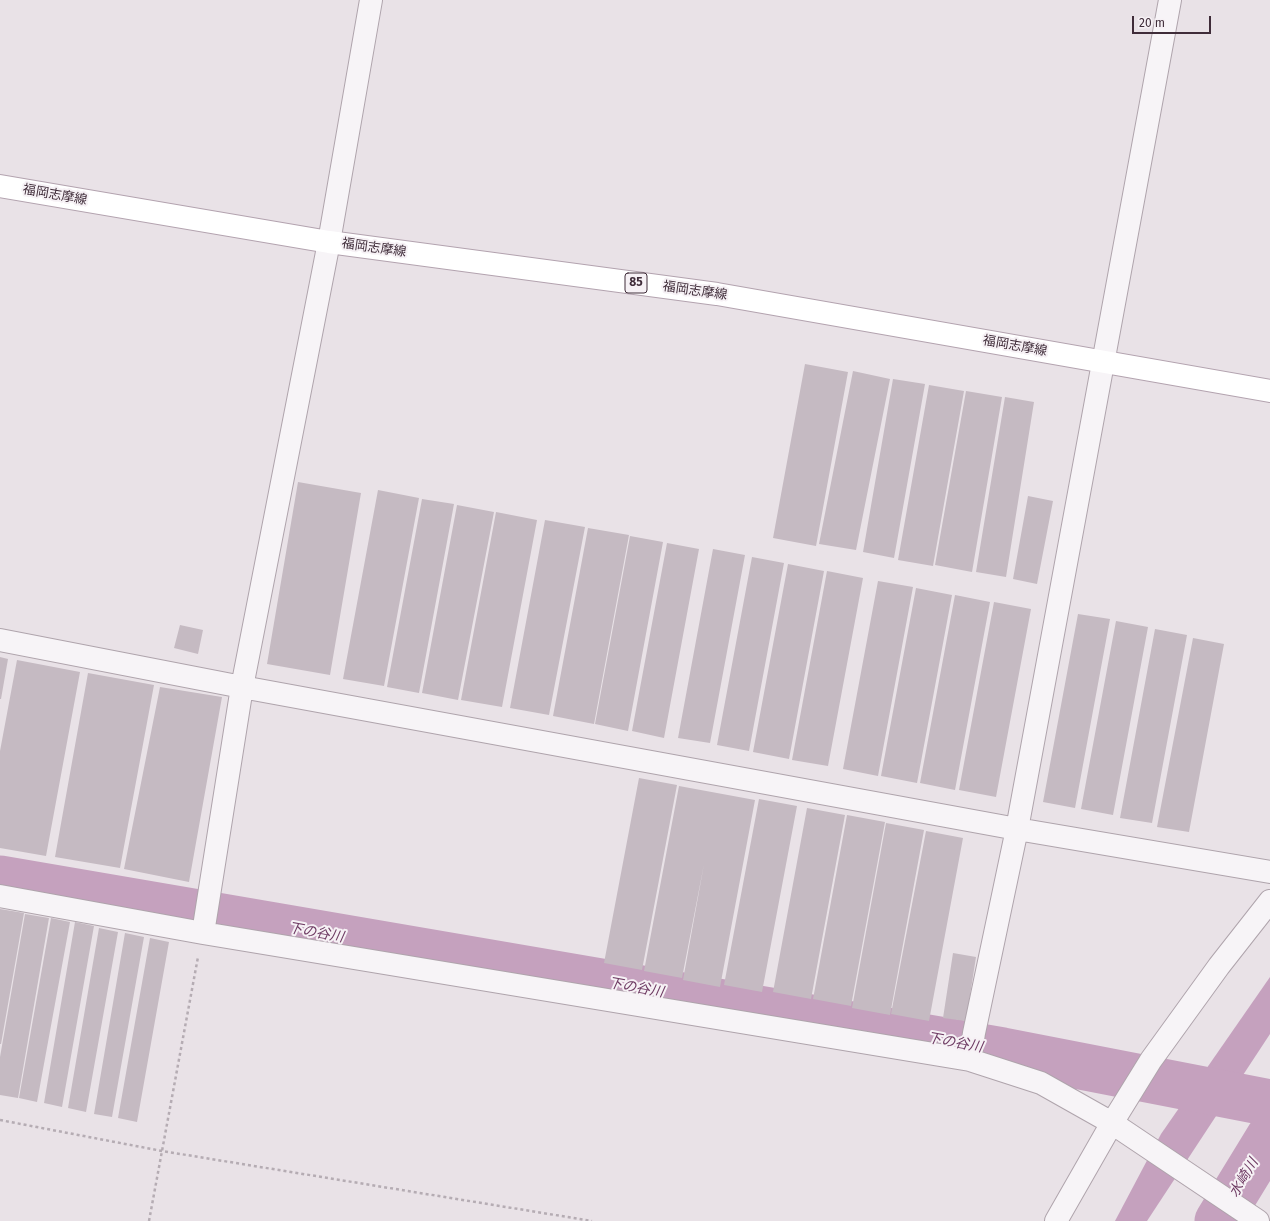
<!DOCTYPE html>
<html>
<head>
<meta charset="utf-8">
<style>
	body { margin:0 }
	#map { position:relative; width:1270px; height:1221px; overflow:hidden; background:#e9e2e7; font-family:"Fira Sans",sans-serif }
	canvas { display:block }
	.scale { position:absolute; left:1132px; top:16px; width:79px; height:18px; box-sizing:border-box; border:2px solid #3f2c39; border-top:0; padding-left:5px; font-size:12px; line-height:14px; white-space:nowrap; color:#3f2c39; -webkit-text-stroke:3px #f6f1f5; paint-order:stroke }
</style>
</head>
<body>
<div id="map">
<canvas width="1270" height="1221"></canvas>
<div class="scale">20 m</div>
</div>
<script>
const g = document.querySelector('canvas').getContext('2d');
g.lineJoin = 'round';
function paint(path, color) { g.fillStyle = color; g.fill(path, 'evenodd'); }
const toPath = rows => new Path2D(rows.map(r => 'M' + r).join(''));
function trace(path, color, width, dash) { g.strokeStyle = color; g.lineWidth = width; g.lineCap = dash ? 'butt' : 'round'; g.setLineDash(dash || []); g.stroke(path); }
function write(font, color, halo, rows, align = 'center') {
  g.font = font + ' "Fira Sans","Noto Sans JP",sans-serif'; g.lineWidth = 4; g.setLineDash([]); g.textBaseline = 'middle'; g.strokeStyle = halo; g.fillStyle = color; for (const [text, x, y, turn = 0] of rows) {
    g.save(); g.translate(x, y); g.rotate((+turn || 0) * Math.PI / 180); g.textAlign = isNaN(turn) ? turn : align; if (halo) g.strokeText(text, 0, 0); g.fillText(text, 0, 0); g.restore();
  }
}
paint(toPath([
	[1270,977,1270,1034,1147,1221,1115,1221,1161,1134]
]), '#c5a1be');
trace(toPath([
	[0,879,1003,1051,1270,1103],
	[1218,1221,1270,1136]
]), '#c5a1be', 47);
paint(toPath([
	[805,364,848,372,816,546,773,538],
	[853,371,890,379,856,550,819,544],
	[893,379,925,384,894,558,863,552],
	[929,385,964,391,933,566,898,560],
	[966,391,1002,397,972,572,935,565],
	[1005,397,1034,402,1006,577,976,572],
	[298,482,361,493,330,675,267,664],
	[378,490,419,498,384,686,343,679],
	[1028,496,1053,501,1037,584,1013,579],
	[422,499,454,504,419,693,387,687],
	[457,505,494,512,458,700,422,693],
	[496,512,537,520,502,707,461,700],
	[545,520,585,527,549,715,510,708],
	[588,528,629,535,594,724,553,716],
	[630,536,663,542,628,731,595,724],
	[667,543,699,549,664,738,632,731],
	[713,549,745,555,710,743,678,738],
	[752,557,784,563,749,751,717,745],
	[788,564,824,571,789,759,753,752],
	[827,571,863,578,828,766,792,760],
	[878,581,913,587,878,776,843,769],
	[916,588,952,595,917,783,881,776],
	[955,595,990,602,955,790,920,783],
	[994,602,1031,609,996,797,959,790],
	[1078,614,1110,619,1075,808,1043,802],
	[1116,621,1148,627,1113,815,1081,809],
	[180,625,203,630,198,654,174,648],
	[1155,629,1187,635,1152,823,1120,818],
	[1193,638,1224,644,1189,832,1157,827],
	[0,657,8,659,1,699,0,699],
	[17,660,80,672,46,856,0,848,0,751],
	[88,673,154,685,120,868,55,857],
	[160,687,222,697,189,882,124,869],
	[639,778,677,785,642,970,604,963],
	[679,786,755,800,720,987,683,980,704,864,682,978,644,971],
	[759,799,797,806,762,992,724,985],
	[807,808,845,815,811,999,773,992],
	[847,815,885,822,851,1006,813,999],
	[886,823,924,830,890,1015,852,1008],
	[926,831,963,838,929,1021,891,1014],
	[0,909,24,913,1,1044,0,1044],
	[25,914,49,918,18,1098,0,1095,0,1057],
	[51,918,70,922,37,1102,19,1098],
	[75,922,94,926,62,1107,44,1103],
	[99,928,118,932,86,1112,68,1108],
	[125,933,144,937,112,1117,94,1114],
	[150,938,169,942,137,1122,118,1118],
	[953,953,976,957,966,1021,943,1018]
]), '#c5bac2');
const minor = toPath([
	[0,640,242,687,1017,829,1270,872],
	[0,896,203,933,970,1060,1041,1083,1112,1123,1258,1221],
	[203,933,242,687,329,242,371,0],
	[970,1060,974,1033,1017,829,1170,0],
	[1056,1221,1112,1123,1151,1060,1219,966,1270,901]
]);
const major = toPath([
	[0,186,329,242,717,294,1270,391]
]);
trace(minor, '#afa4ac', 24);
trace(major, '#b3a3af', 24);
trace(toPath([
	[0,1120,162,1151,592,1221],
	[149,1221,198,957]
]), '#b5acb3', 2.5, [3, 3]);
trace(minor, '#f7f4f7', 22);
trace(major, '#fff', 22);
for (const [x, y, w] of [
	[636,283,22]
]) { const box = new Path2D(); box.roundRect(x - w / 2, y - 10, w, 20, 3); g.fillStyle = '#f6f1f5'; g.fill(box); trace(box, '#3f2c39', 1); }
write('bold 12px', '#3f2c39', null, [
	["85",636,283]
]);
write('13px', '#3f2c39', '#f6f1f5', [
	["福岡志摩線",55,195,10],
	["福岡志摩線",374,248,8],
	["福岡志摩線",695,291,8],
	["福岡志摩線",1015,346,10]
]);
write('italic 14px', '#6e3b63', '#f6f1f5', [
	["下の谷川",316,933,10],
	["下の谷川",636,988,10],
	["下の谷川",955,1043,10],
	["水崎川",1244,1178,-59]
]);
</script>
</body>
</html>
